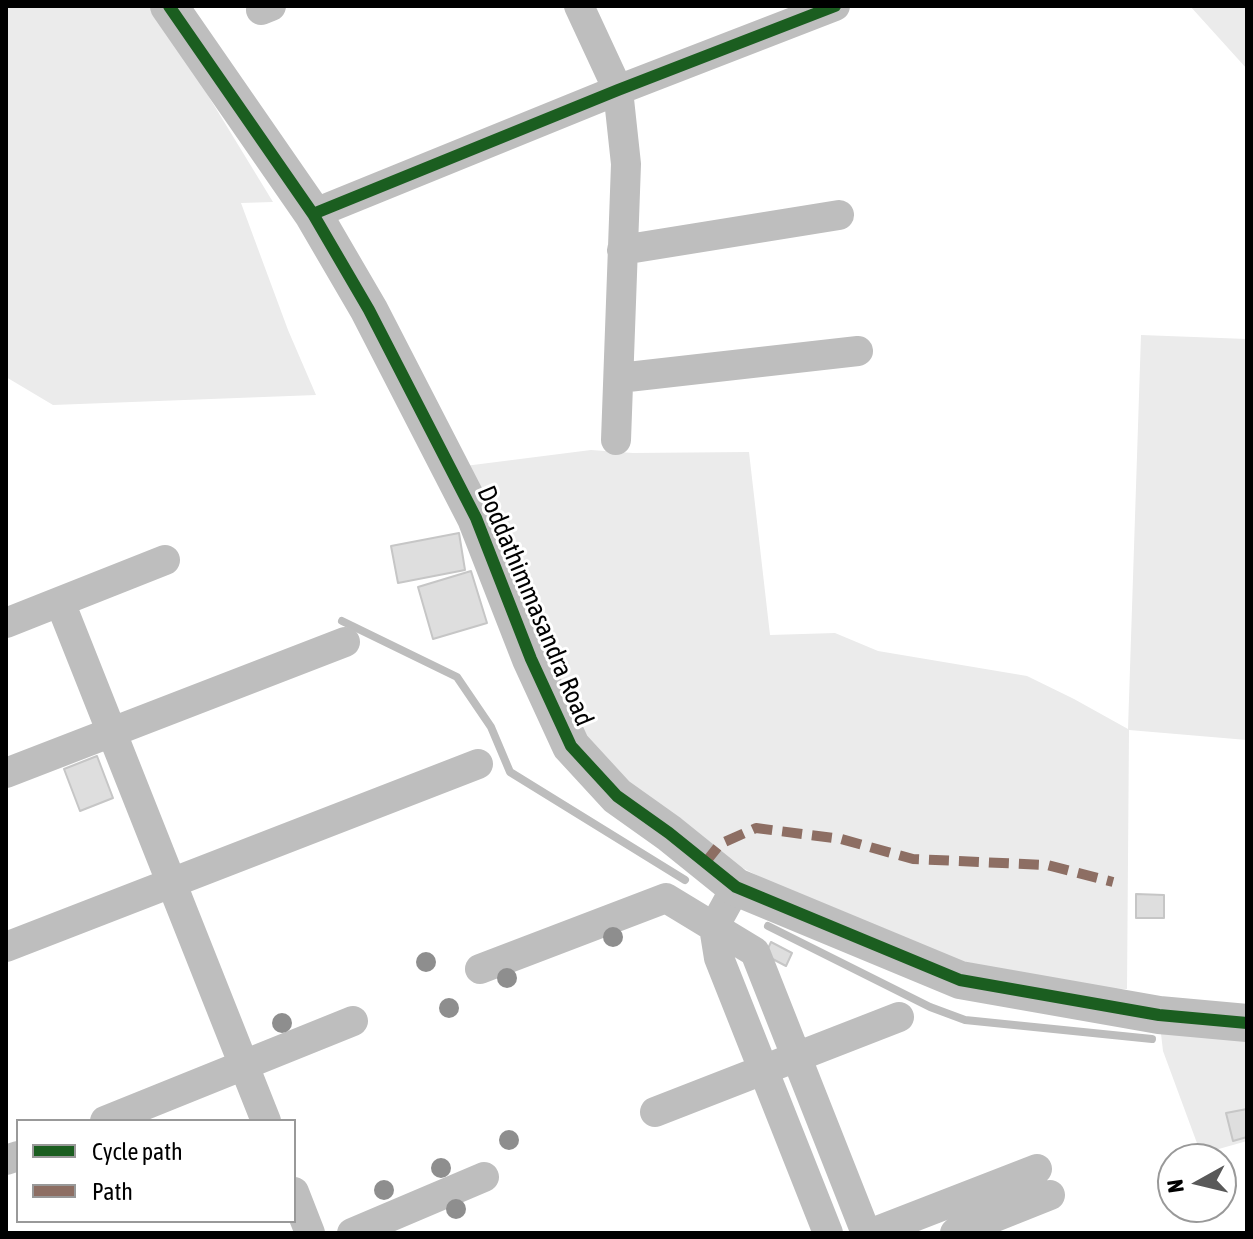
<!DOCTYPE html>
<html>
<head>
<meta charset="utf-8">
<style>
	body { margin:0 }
	#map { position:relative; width:1253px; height:1239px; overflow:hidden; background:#fff; font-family:"Asap Condensed",sans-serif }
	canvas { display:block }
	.frame { position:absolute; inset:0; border:8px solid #000; pointer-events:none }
	.legend { position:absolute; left:16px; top:1119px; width:280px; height:104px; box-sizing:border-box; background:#fff; border:2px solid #999; margin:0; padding:10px 14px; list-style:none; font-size:24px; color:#000 }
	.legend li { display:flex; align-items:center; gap:16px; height:40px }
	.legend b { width:40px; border:2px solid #999 }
	.north { position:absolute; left:1157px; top:1143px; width:80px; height:80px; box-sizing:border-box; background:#fff; border:2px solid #999; border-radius:50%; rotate:262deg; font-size:22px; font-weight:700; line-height:32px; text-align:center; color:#000 }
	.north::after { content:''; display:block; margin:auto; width:28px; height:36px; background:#595959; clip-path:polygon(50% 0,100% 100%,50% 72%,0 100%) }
</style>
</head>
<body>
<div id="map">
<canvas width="1253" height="1239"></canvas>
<div class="frame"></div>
<ul class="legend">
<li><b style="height:10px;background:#1b5e20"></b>Cycle path</li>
<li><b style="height:10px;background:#8d6e63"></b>Path</li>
</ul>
<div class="north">N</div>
</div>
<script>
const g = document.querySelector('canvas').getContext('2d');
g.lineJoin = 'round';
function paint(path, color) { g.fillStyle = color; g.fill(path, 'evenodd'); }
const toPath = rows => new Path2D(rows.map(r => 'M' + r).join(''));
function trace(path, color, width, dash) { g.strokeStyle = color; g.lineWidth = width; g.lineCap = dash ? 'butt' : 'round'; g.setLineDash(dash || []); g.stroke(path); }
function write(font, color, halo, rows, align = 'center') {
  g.font = font + ' "Asap Condensed",sans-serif'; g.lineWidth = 6; g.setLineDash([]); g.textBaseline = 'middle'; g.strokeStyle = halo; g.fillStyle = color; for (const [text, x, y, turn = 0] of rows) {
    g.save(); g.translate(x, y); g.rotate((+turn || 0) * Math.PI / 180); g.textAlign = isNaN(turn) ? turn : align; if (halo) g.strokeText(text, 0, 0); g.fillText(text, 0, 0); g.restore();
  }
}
paint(toPath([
	[6,6,150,6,165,25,273,202,241,203,288,330,316,395,53,405,6,377],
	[1190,6,1247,6,1247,69],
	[1141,335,1247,339,1247,740,1129,730,1127,989,1036,987,868,932,725,859,634,800,577,732,465,466,591,450,633,453,749,452,770,635,835,633,878,651,1027,676,1074,699,1128,729],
	[1160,1025,1247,1033,1247,1141,1201,1154,1163,1051]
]), '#ebebeb');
trace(toPath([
	[342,621,457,677,491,727,510,772,685,880],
	[768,926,930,1007,965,1020,1152,1039]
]), '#bdbdbd', 8);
const building = toPath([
	[459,533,465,570,398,583,391,546,459,533],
	[471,571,487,623,433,639,418,587,471,571],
	[97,756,113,798,80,811,64,769,97,756],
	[1136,894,1164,895,1164,918,1136,918,1136,894],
	[771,942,792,953,786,966,765,955,771,942],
	[1247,1109,1247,1137,1233,1141,1226,1113,1247,1109]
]);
paint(building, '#dedede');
trace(building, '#c6c6c6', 2);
trace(toPath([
	[579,6,618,90,626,164,616,440],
	[261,10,271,6],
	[313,214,618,90,835,6],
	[622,250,839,215],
	[619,378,858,351],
	[60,602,266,1121],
	[6,623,165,560],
	[6,773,345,642],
	[736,887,714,927,719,958,828,1233],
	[6,947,478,764],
	[480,969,666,898,755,952,866,1233],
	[655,1112,899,1017],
	[105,1121,353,1021],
	[6,1160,18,1156],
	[294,1192,310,1233],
	[352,1233,484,1177],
	[872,1233,1037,1169],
	[955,1233,1050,1195]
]), '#bebebe', 30);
trace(toPath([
	[169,6,313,214,369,310,476,518,531,659,571,746,617,796,669,833,736,887,960,980,1159,1015,1247,1023]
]), '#bebebe', 38);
trace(toPath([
	[705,863,720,844,756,828,841,839,913,859,1047,865,1113,882]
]), '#8d6e63', 10, [20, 10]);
trace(toPath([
	[169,6,313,214,369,310,476,518,531,659,571,746,617,796,669,833,736,887,960,980,1159,1015,1247,1023],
	[313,214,618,90,835,6]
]), '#1b5e20', 12);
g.fillStyle = '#8e8e8e';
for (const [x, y] of [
	[613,937],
	[426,962],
	[507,978],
	[449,1008],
	[282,1023],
	[509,1140],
	[441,1168],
	[384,1190],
	[456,1209]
]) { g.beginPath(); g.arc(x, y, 10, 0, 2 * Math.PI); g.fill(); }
write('26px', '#000', '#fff', [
	["Doddathimmasandra Road",535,606,67]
]);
</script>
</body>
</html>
